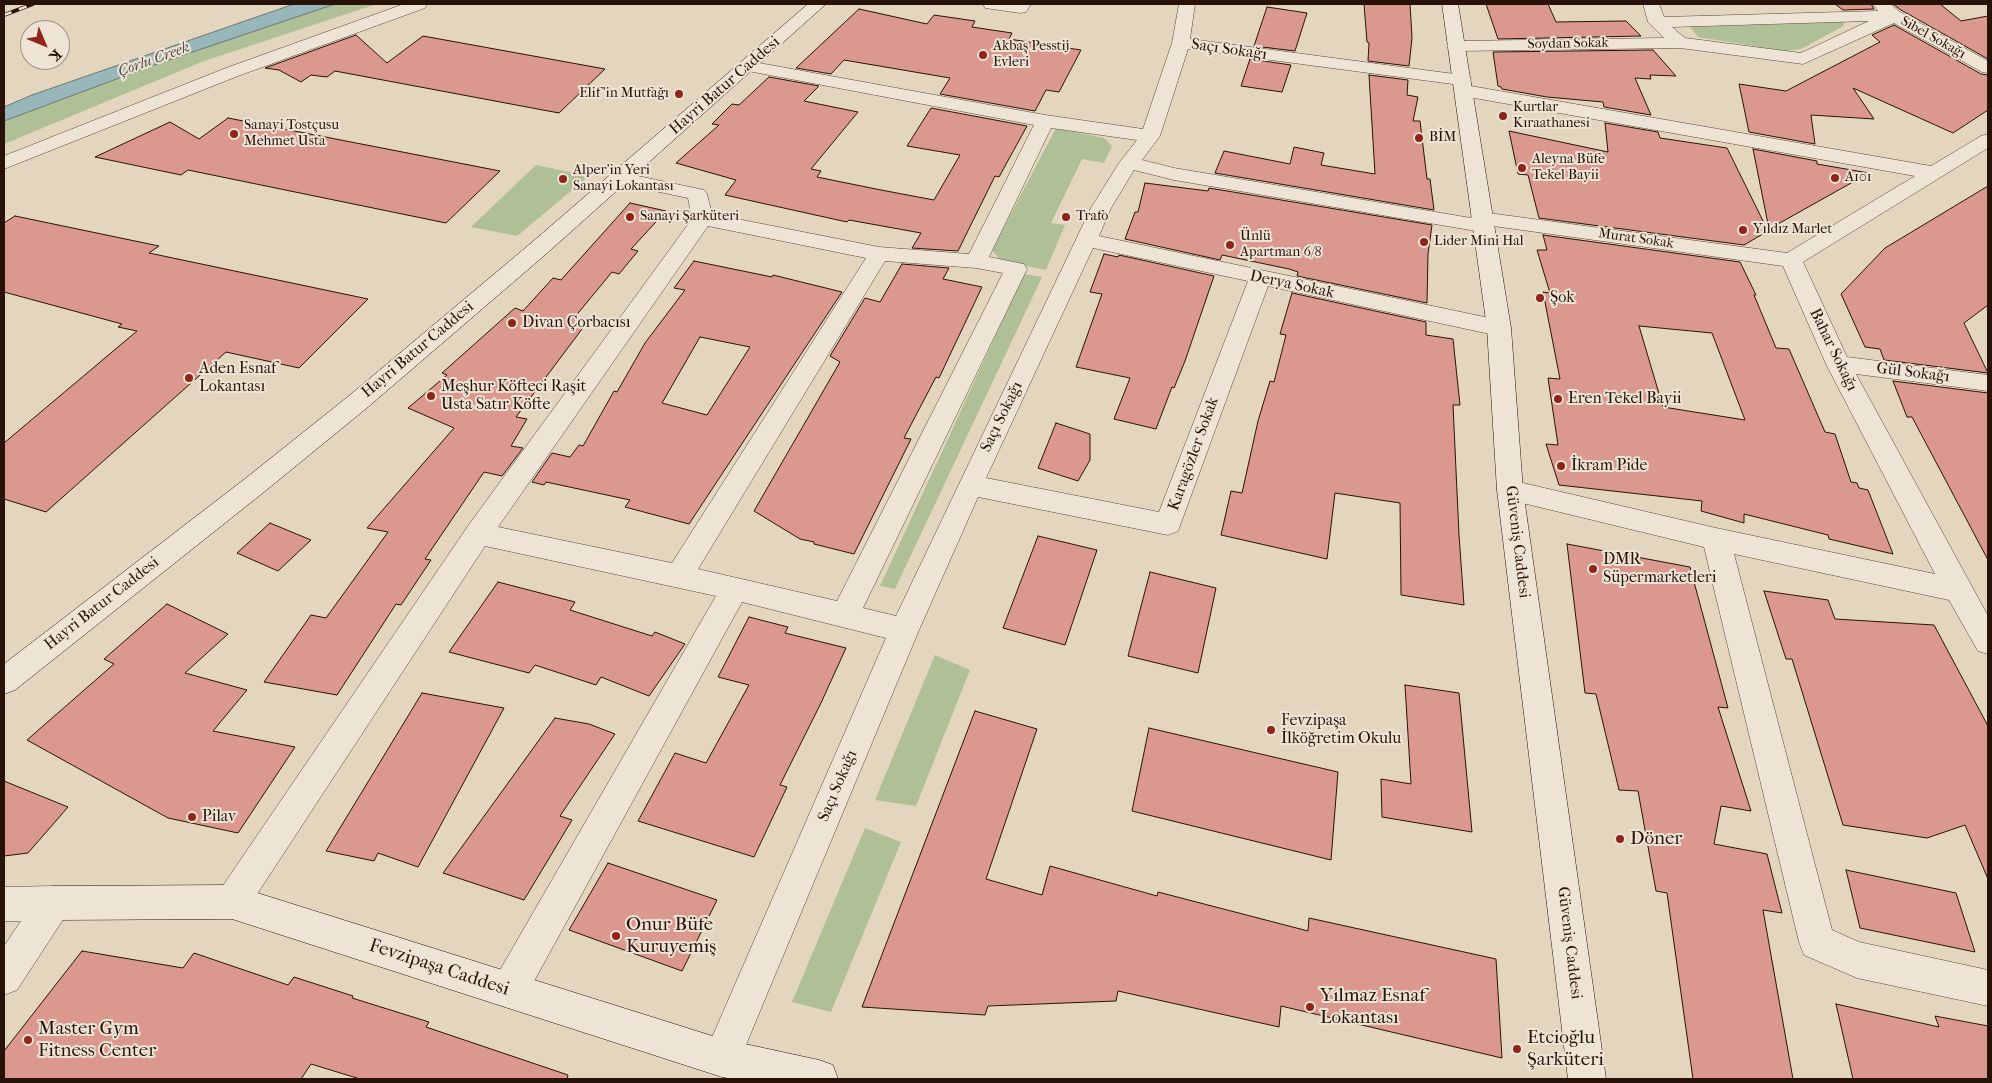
<!DOCTYPE html>
<html>
<head>
<meta charset="utf-8">
<style>
	body { margin:0 }
	#map { position:relative; width:1992px; height:1083px; overflow:hidden; background:#e4d6be; font-family:"IM FELL French Canon",serif }
	canvas { display:block }
	.frame { position:absolute; inset:0; border:5px solid #291207; pointer-events:none }
	.north { position:absolute; left:20px; top:20px; width:50px; height:50px; box-sizing:border-box; background:#ede4d5; border:1px solid #9f9083; border-radius:50%; rotate:135deg; font-size:14px; font-weight:700; line-height:20px; text-align:center; color:#291207 }
	.north::after { content:''; display:block; margin:auto; width:18px; height:22px; background:#8f2418; clip-path:polygon(50% 0,100% 100%,50% 72%,0 100%) }
</style>
</head>
<body>
<div id="map">
<canvas width="1992" height="1083"></canvas>
<div class="frame"></div>
<div class="north">K</div>
</div>
<script>
const g = document.querySelector('canvas').getContext('2d');
g.lineJoin = 'round';
function paint(path, color) { g.fillStyle = color; g.fill(path, 'evenodd'); }
const toPath = rows => new Path2D(rows.map(r => 'M' + r).join(''));
function trace(path, color, width, dash) { g.strokeStyle = color; g.lineWidth = width; g.lineCap = dash ? 'butt' : 'round'; g.setLineDash(dash || []); g.stroke(path); }
function write(font, color, halo, rows, align = 'center') {
  g.font = font + ' "IM FELL French Canon",serif'; g.lineWidth = 4; g.setLineDash([]); g.textBaseline = 'middle'; g.strokeStyle = halo; g.fillStyle = color; for (const [text, x, y, turn = 0] of rows) {
    g.save(); g.translate(x, y); g.rotate((+turn || 0) * Math.PI / 180); g.textAlign = isNaN(turn) ? turn : align; if (halo) g.strokeText(text, 0, 0); g.fillText(text, 0, 0); g.restore();
  }
}
paint(toPath([
	[335,4,377,4,204,61,4,144,4,121,154,65],
	[1845,22,1842,27,1801,49,1785,51,1698,37,1690,27],
	[1056,128,1104,138,1112,146,1104,163,1082,159,1051,223,1065,225,1046,270,1001,261,992,250],
	[536,165,589,176,517,236,471,227],
	[1024,274,1042,277,895,589,880,586],
	[935,655,970,670,916,806,875,800],
	[865,828,901,842,831,1012,792,1002]
]), '#afbf96');
const water = toPath([
	[294,4,335,4,154,65,4,121,4,107,32,95,294,4]
]);
paint(water, '#98b7ba');
trace(water, '#6c7572', 1);
const building = toPath([
	[1364,4,1410,4,1412,38,1409,66,1368,61,1369,43,1367,42,1364,4],
	[1486,4,1548,4,1556,22,1626,21,1641,36,1498,39,1486,4],
	[1835,4,1871,4,1874,9,1843,10,1835,4],
	[1893,4,1940,4,1961,21,1988,16,1988,59,1901,10,1893,4],
	[1267,7,1307,13,1295,51,1254,46,1267,7],
	[859,9,927,24,934,15,975,21,972,27,1012,33,1009,39,1081,50,1059,92,1046,90,1035,111,940,94,950,78,844,60,831,74,796,68,859,9],
	[1894,25,1981,74,1988,75,1988,110,1953,133,1853,88,1874,119,1811,115,1815,144,1749,132,1739,84,1786,91,1880,42,1872,35,1894,25],
	[356,35,387,63,423,36,605,69,559,113,335,71,327,77,311,75,301,82,279,70,265,68,356,35],
	[1653,50,1676,76,1650,75,1651,79,1635,78,1651,115,1604,107,1603,102,1547,97,1502,89,1501,87,1498,86,1493,52,1653,50],
	[1250,59,1291,65,1282,92,1241,86,1250,59],
	[1369,75,1408,80,1407,95,1418,97,1413,121,1420,121,1427,179,1430,179,1434,210,1215,173,1224,151,1290,164,1294,147,1324,153,1321,165,1375,174,1369,75],
	[769,77,819,86,804,101,858,112,811,169,821,171,817,177,881,190,934,200,960,155,907,146,931,108,1027,126,999,177,995,176,958,251,912,248,921,233,849,220,847,222,725,195,736,180,676,163,719,125,712,124,732,104,739,105,769,77],
	[228,118,351,142,500,171,446,223,188,170,181,175,95,157,170,122,199,139,228,118],
	[1605,123,1658,132,1660,138,1727,148,1768,231,1744,245,1539,218,1528,175,1518,174,1509,131,1608,152,1605,123],
	[1753,149,1817,161,1817,164,1869,173,1769,229,1753,149],
	[1145,183,1208,191,1209,188,1432,225,1428,254,1427,303,1297,276,1298,272,1289,269,1222,255,1220,260,1125,239,1135,212,1138,212,1145,183],
	[1988,186,1988,305,1964,323,1988,373,1884,360,1880,349,1865,347,1841,294,1885,248,1988,186],
	[630,203,666,211,631,249,638,251,619,274,612,272,574,318,588,321,516,417,527,419,511,446,523,448,502,476,484,472,425,559,431,560,401,605,396,604,337,695,264,682,311,615,326,618,388,532,367,528,454,428,408,408,447,375,442,373,515,308,523,311,553,278,561,280,630,203],
	[15,216,159,246,149,253,368,299,299,368,226,352,46,512,4,499,4,443,137,331,118,327,122,324,4,292,4,223,15,216],
	[1543,235,1740,262,1756,295,1754,295,1776,348,1789,349,1825,432,1835,434,1851,482,1857,483,1859,488,1868,490,1893,554,1829,539,1828,535,1744,514,1744,523,1701,511,1702,501,1559,485,1546,444,1558,445,1548,378,1560,379,1543,292,1550,293,1537,250,1547,250,1543,235],
	[1639,326,1712,333,1745,420,1663,407,1639,326],
	[1104,254,1118,257,1119,255,1214,276,1185,361,1174,388,1172,387,1156,429,1114,419,1130,378,1076,367,1102,294,1090,292,1104,254],
	[694,261,772,277,773,275,842,292,689,524,625,507,630,500,546,482,544,485,532,482,552,453,570,457,579,445,583,446,614,391,617,392,645,343,685,290,674,288,694,261],
	[700,337,750,347,707,415,662,403,700,337],
	[902,264,949,268,943,279,982,287,939,378,936,377,904,438,911,439,854,554,814,544,814,542,800,539,754,511,840,362,830,356,865,298,880,302,902,264],
	[1292,293,1426,322,1426,335,1453,339,1460,405,1453,405,1459,535,1464,605,1401,595,1400,503,1335,493,1327,559,1221,535,1231,491,1242,493,1258,421,1270,381,1274,382,1286,335,1280,334,1292,293],
	[1893,381,1988,393,1988,560,1912,417,1907,417,1893,381],
	[1056,423,1090,434,1090,460,1078,481,1038,468,1056,423],
	[270,523,311,540,278,571,237,553,270,523],
	[1038,536,1097,550,1065,645,1003,628,1038,536],
	[1567,544,1690,567,1728,708,1718,707,1751,811,1721,806,1714,844,1767,854,1782,913,1763,910,1793,1079,1693,1079,1667,893,1656,891,1638,791,1619,790,1596,694,1585,693,1567,544],
	[1150,572,1216,588,1198,673,1128,656,1150,572],
	[498,582,575,602,570,610,652,636,655,632,685,644,649,696,601,677,596,685,535,665,529,673,449,652,498,582],
	[1764,591,1828,600,1835,619,1934,625,1988,726,1988,879,1965,825,1927,838,1843,825,1792,659,1786,659,1764,591],
	[167,604,228,634,185,673,247,690,213,731,295,747,238,833,168,818,27,740,114,664,104,659,167,604],
	[749,617,788,627,785,633,846,648,821,703,780,785,787,787,754,857,638,821,675,753,706,763,749,685,718,677,749,617],
	[1405,685,1459,693,1472,832,1382,817,1381,779,1411,784,1405,685],
	[422,693,504,708,418,867,378,853,374,861,326,851,422,693],
	[975,711,1037,729,986,879,1042,895,1050,866,1157,896,1158,892,1308,931,1309,918,1496,959,1502,1058,1281,1006,1279,1027,1118,991,1116,1001,988,1006,985,1015,862,1007,975,711],
	[555,718,589,724,615,734,560,816,572,820,524,900,443,873,555,718],
	[1149,728,1338,772,1331,860,1132,811,1149,728],
	[4,781,68,807,28,853,4,856,4,781],
	[608,863,717,900,682,971,569,930,608,863],
	[1846,870,1956,893,1975,952,1860,928,1846,870],
	[82,951,183,968,194,953,288,985,294,977,353,996,352,998,429,1022,426,1027,568,1075,567,1079,360,1079,311,1064,301,1079,4,1079,4,1051,82,951],
	[1836,1004,1939,1027,1935,1016,1988,1026,1988,1079,1853,1079,1836,1004]
]);
paint(building, '#db988f');
trace(building, '#291207', 1);
const street = toPath([
	[404,4,427,4,425,8,238,76,4,169,4,156,226,68,404,4],
	[983,4,1031,4,1026,12,1020,13,985,8,983,4],
	[1179,4,1195,4,1190,39,1462,75,1468,76,1471,80,1465,85,1931,166,1981,136,1988,134,1988,148,1803,262,1847,357,1988,375,1988,391,1856,374,1988,616,1988,654,1978,651,1949,600,1734,554,1832,930,1859,942,1988,970,1988,1006,1857,978,1804,955,1799,942,1704,547,1510,500,1501,497,1497,490,1501,483,1510,480,1716,528,1935,574,1826,364,1783,266,1493,226,1489,231,1482,232,1174,180,1134,170,1111,208,1099,236,1499,320,1507,323,1511,328,1507,333,1499,336,1268,286,1178,531,1168,535,978,497,919,630,735,1071,722,1077,709,1071,703,1058,886,638,742,602,522,1003,509,1008,496,1003,491,990,496,977,716,596,485,546,244,914,232,919,220,914,215,902,220,890,468,526,692,219,688,198,612,182,609,178,612,174,619,172,704,190,707,194,712,214,879,247,969,254,1034,125,748,71,742,70,739,66,742,62,748,61,1045,115,1143,129,1172,43,1179,4],
	[1188,49,1460,85,1454,90,1456,94,1463,96,1915,176,1787,253,1481,212,1474,214,1471,218,1174,168,1142,160,1160,136,1188,49],
	[1051,128,1137,140,1119,163,1091,208,896,616,863,608,1027,269,1024,264,989,257,1051,128],
	[708,226,866,258,672,563,498,527,708,226],
	[1093,248,1248,281,1159,512,986,478,1093,248],
	[885,261,976,268,1003,273,837,601,698,569,885,261],
	[1643,4,1659,4,1664,17,1878,11,1873,4,1890,4,1900,12,1988,61,1988,73,1982,72,1894,23,1803,64,1680,48,1456,51,1450,50,1447,46,1450,42,1456,41,1664,38,1648,22,1643,4],
	[1869,21,1801,53,1685,38,1672,27,1869,21],
	[54,886,66,891,71,903,66,915,17,990,4,995,4,946,21,921,4,921,4,887,54,886]
]);
const secondary = toPath([
	[808,4,826,4,546,254,368,407,264,492,15,690,4,694,4,664,246,478,350,395,530,244,808,4],
	[1442,4,1458,4,1511,328,1523,490,1606,1079,1568,1079,1497,490,1487,328,1442,4],
	[232,885,722,1039,819,1060,833,1065,838,1079,733,1079,722,1077,232,919,54,920,42,915,37,903,42,891,54,886,232,885]
]);
trace(street, '#584335', 1);
trace(secondary, '#291207', 1);
paint(street, '#ede4d5');
paint(secondary, '#ede4d5');
const rail = toPath([
	[4,15,33,4]
]);
trace(rail, '#291207', 4);
trace(rail, '#ede4d5', 2.5, [8]);
for (const [x, y, r, color] of [
	[983,55,5,"#8f2418"],
	[679,94,5,"#8f2418"],
	[1503,116,5,"#8f2418"],
	[234,134,5,"#8f2418"],
	[1419,138,5,"#8f2418"],
	[1522,168,5,"#8f2418"],
	[1835,178,5,"#8f2418"],
	[563,179,5,"#8f2418"],
	[630,217,5,"#8f2418"],
	[1066,217,5,"#8f2418"],
	[1743,230,5,"#8f2418"],
	[1424,242,5,"#8f2418"],
	[1230,245,5,"#8f2418"],
	[1540,298,5,"#8f2418"],
	[512,323,5,"#8f2418"],
	[189,378,5,"#8f2418"],
	[431,396,5,"#8f2418"],
	[1558,399,5,"#8f2418"],
	[1561,466,5,"#8f2418"],
	[1593,569,5,"#8f2418"],
	[1271,730,5,"#8f2418"],
	[192,817,5,"#8f2418"],
	[1620,839,5,"#8f2418"],
	[616,936,5,"#8f2418"],
	[1310,1007,5,"#8f2418"],
	[28,1040,5,"#8f2418"],
	[1517,1049,5,"#8f2418"]
]) { const dot = new Path2D(); dot.arc(x, y, r, 0, 2 * Math.PI); g.fillStyle = color; g.fill(dot); trace(dot, '#ede4d5', 2); }
write('14px', '#291207', '#ede4d5', [
	["Sibel Sokağı",1933,38,29],
	["Soydan Sokak",1568,44,-1],
	["Murat Sokak",1636,239,8]
]);
write('14px', '#291207', '#ede4d5', [
	["Akbaş Pesstij",993,47],
	["Evleri",993,63],
	["Elif'in Mutfağı",669,94,"right"],
	["Kurtlar",1513,108],
	["Kıraathanesi",1513,124],
	["Sanayi Tostçusu",244,126],
	["Mehmet Usta",244,142],
	["BİM",1429,138],
	["Aleyna Büfe",1532,160],
	["Tekel Bayii",1532,176],
	["Alper'in Yeri",573,171],
	["Sanayi Lokantası",573,187],
	["A101",1845,178],
	["Sanayi Şarküteri",640,217],
	["Trafo",1076,217],
	["Yıldız Marlet",1753,230],
	["Ünlü",1240,237],
	["Apartman 6/8",1240,253],
	["Lider Mini Hal",1434,242]
], 'left');
write('italic 15px', '#504c46', '#ede4d5', [
	["Çorlu Creek",154,60,-20]
]);
write('16px', '#291207', '#ede4d5', [
	["Saçı Sokağı",1229,50,8],
	["Hayri Batur Caddesi",725,86,-41],
	["Derya Sokak",1292,285,12],
	["Hayri Batur Caddesi",418,350,-40],
	["Bahar Sokağı",1833,350,64],
	["Gül Sokağı",1913,373,7],
	["Saçı Sokağı",1002,417,-64],
	["Karagözler Sokak",1194,454,-70],
	["Güveniş Caddesi",1517,542,83],
	["Hayri Batur Caddesi",102,604,-38],
	["Saçı Sokağı",838,786,-67],
	["Güveniş Caddesi",1569,943,83]
]);
write('16px', '#291207', '#ede4d5', [
	["Şok",1550,298],
	["Divan Çorbacısı",522,323],
	["Aden Esnaf",199,369],
	["Lokantası",199,387],
	["Meşhur Köfteci Raşit",441,387],
	["Usta Satır Köfte",441,405],
	["Eren Tekel Bayii",1568,399],
	["İkram Pide",1571,466],
	["DMR",1603,560],
	["Süpermarketleri",1603,578],
	["Fevzipaşa",1281,721],
	["İlköğretim Okulu",1281,739],
	["Pilav",202,817]
], 'left');
write('19px', '#291207', '#ede4d5', [
	["Döner",1630,839],
	["Onur Büfe",626,925],
	["Kuruyemiş",626,947],
	["Yılmaz Esnaf",1320,996],
	["Lokantası",1320,1018],
	["Master Gym",38,1029],
	["Fitness Center",38,1051],
	["Etcioğlu",1527,1038],
	["Şarküteri",1527,1060]
], 'left');
write('19px', '#291207', '#ede4d5', [
	["Fevzipaşa Caddesi",439,968,18]
]);
</script>
</body>
</html>
